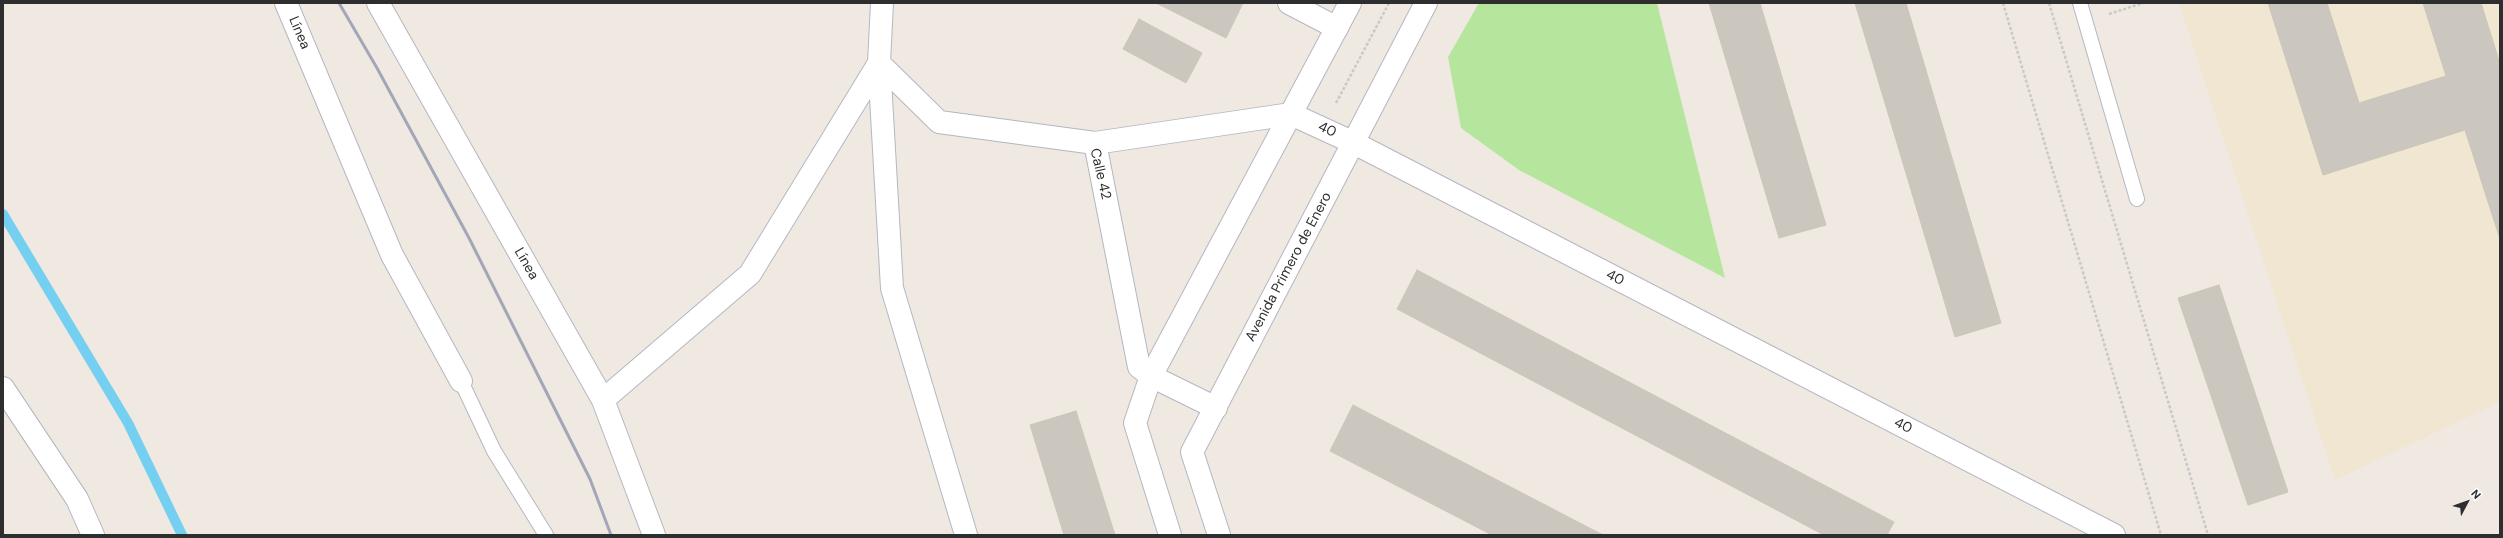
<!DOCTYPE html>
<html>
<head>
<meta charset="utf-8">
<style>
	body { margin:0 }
	#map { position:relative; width:2503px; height:538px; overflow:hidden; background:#efe9e1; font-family:"DM Sans",sans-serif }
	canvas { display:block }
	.frame { position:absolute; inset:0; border:4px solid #2e2e2e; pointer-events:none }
	.north { position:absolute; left:2447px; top:482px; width:40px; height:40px; -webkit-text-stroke:3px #fff; paint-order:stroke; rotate:49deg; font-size:11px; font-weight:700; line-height:16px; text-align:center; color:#2e2e2e }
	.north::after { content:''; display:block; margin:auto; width:14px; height:18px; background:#2e2e2e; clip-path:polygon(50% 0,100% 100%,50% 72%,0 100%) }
</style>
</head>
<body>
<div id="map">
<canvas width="2503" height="538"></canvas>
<div class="frame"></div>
<div class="north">N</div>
</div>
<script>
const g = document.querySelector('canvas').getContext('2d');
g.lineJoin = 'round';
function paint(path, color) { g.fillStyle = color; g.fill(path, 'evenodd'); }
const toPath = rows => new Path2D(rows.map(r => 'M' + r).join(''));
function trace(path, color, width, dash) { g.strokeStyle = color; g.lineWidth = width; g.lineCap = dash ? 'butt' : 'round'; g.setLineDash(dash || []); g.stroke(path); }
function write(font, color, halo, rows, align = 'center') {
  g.font = font + ' "DM Sans",sans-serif'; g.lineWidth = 3; g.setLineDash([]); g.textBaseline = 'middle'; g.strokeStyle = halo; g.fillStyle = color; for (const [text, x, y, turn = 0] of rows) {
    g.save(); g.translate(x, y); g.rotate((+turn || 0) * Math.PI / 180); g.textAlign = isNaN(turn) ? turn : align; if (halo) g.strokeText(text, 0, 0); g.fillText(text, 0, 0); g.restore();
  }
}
paint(toPath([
	[2179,3,2500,3,2500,402,2335,480]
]), '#f0e6d1');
paint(toPath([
	[1479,3,1657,3,1725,278,1519,170,1461,128,1448,57]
]), '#b6e59e');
trace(toPath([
	[3,214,128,423,182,535]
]), '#75cff0', 10);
const building = toPath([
	[1156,3,1243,3,1226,38,1156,3],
	[1709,3,1760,3,1826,225,1779,238,1709,3],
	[1855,3,1906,3,2001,323,1955,337,1855,3],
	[2268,3,2327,3,2359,103,2446,76,2423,3,2481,3,2500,64,2500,239,2465,130,2323,175,2268,3],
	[1139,19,1202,53,1186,83,1123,49,1139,19],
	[1417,270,1894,522,1887,535,1824,535,1397,309,1417,270],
	[2219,285,2288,492,2248,505,2178,298,2219,285],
	[1353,405,1603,535,1492,535,1330,451,1353,405],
	[1076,411,1115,535,1064,535,1030,425,1076,411]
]);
paint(building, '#cbc7bf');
trace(building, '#cbc5ba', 1);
const lane = toPath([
	[2080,3,2137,199],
	[461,381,494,451,546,535]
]);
const street = toPath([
	[286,3,392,255,461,381],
	[378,3,603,400,654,535],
	[882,3,879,63,939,122,1095,143,1291,114,1354,143,2114,535],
	[1289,3,1337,28],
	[879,63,892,288,966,535],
	[1095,143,1139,367,1151,376,1216,408],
	[3,388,77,499,93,535],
	[603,400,750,274,879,63]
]);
const secondary = toPath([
	[1170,535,1135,423,1151,376,1350,3],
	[1219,535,1192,452,1426,3]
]);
trace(lane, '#b4b7c1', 16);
trace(street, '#b4b7c1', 24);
trace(secondary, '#b4b7c1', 24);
trace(toPath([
	[2003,3,2161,535],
	[2049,3,2208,535],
	[2109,14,2143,3],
	[1336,103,1389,3]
]), '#c9c9c9', 2.5, [3, 2]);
trace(lane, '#fff', 14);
trace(street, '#fff', 22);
trace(secondary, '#fff', 22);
trace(toPath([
	[339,3,377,68,469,238,590,479,611,535]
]), '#a3a6b8', 3);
write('14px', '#2e2e2e', '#fff', [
	["Línea",299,33,67],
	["40",1327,130,25],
	["Calle 42",1100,174,77],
	["Línea",526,264,60],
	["Avenida Primero de Enero",1289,267,-62],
	["40",1615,278,27],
	["40",1903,426,27]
]);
</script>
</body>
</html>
